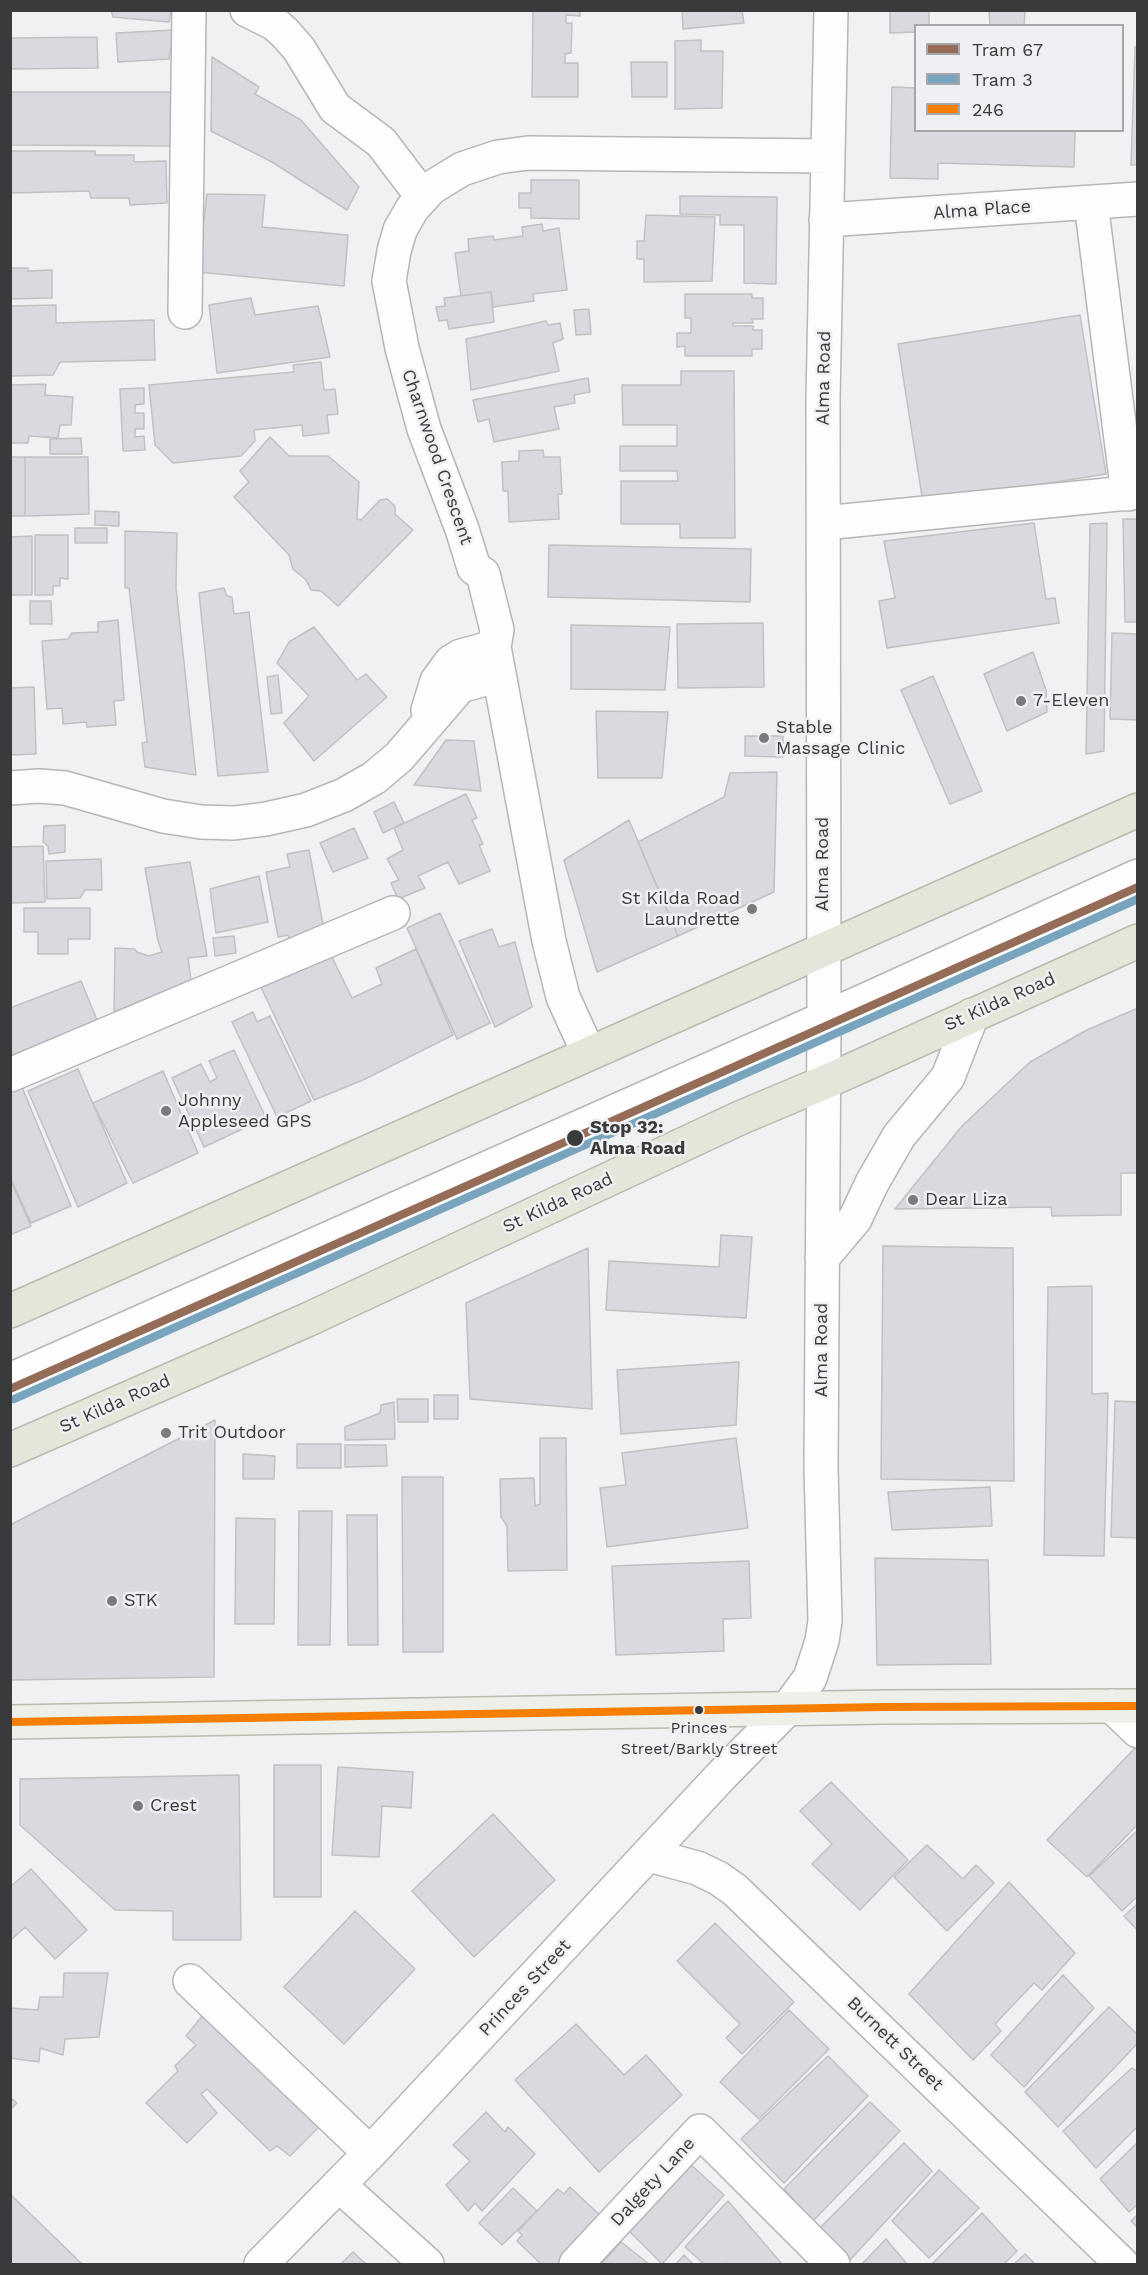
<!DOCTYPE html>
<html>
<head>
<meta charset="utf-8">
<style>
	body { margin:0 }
	#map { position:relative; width:1148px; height:2275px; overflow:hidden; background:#f0f1f2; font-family:"Work Sans",sans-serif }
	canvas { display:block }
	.frame { position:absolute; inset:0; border:12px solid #393a3b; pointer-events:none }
	.legend { position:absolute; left:914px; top:24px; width:210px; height:108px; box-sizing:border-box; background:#eff0f3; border:2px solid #a6a7a9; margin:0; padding:8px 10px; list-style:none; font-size:18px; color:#393a3b }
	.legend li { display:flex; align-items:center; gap:12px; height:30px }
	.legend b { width:30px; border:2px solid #a6a7a9 }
</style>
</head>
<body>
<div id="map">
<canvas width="1148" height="2275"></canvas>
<div class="frame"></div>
<ul class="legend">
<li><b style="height:8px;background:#956c58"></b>Tram 67</li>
<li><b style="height:8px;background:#78a4bd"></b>Tram 3</li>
<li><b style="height:8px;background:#f57e03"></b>246</li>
</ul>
</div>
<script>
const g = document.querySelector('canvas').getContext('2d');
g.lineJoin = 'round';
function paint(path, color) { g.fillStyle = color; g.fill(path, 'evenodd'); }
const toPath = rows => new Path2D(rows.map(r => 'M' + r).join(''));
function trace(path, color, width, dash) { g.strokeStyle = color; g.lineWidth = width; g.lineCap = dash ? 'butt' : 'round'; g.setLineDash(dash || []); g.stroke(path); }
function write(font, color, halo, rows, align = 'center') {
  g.font = font + ' "Work Sans",sans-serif'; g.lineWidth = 5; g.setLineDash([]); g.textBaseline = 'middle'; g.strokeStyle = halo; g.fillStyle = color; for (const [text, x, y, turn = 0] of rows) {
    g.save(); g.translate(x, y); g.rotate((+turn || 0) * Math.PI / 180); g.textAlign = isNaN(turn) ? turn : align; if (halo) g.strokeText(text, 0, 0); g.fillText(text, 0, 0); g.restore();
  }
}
const building = toPath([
	[111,10,171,10,169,22,113,17,111,10],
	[533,10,580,10,580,16,566,15,566,23,572,23,571,53,565,54,565,63,578,63,578,97,532,97,533,10],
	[682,10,742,10,744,23,683,29,682,10],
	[890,10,929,10,929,26,916,26,916,32,890,33,890,10],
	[989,10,1025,10,1024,26,990,26,989,10],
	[174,30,169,59,118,62,116,33,174,30],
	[97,37,98,68,10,69,10,38,97,37],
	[701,40,701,51,723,51,722,108,675,109,675,41,701,40],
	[1135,47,1138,47,1138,165,1131,165,1135,47],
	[212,57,259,87,255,94,301,120,359,187,347,210,272,162,211,131,212,57],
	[631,62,667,62,667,97,632,97,631,62],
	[892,87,916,88,916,130,1075,130,1074,167,938,163,938,179,890,178,892,87],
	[10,92,178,92,176,146,10,145,10,92],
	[10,151,95,151,95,155,134,155,134,162,166,161,167,203,130,205,129,198,91,198,89,191,10,193,10,151],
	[531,180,579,180,579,219,531,218,531,208,519,208,519,193,531,193,531,180],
	[207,194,265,195,262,227,348,235,344,286,198,272,207,194],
	[680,196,777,197,776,284,744,283,744,225,720,225,720,215,680,214,680,196],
	[646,215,715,217,712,281,644,282,644,259,637,259,637,241,644,241,646,215],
	[542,224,543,231,559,228,567,290,533,294,534,301,493,307,491,292,461,296,455,253,469,251,468,239,493,236,494,240,523,236,522,227,542,224],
	[10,268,28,268,28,271,52,270,52,298,10,299,10,268],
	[491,292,494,322,449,329,447,320,439,321,436,307,445,306,444,298,491,292],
	[685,294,752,294,752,298,763,298,763,319,752,319,753,323,733,323,733,326,753,326,753,330,762,330,762,349,752,349,752,356,685,356,685,346,677,347,677,333,691,333,691,318,685,318,685,294],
	[251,298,255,315,318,306,330,357,217,373,209,305,251,298],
	[56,305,56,323,154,320,155,360,60,362,53,375,10,376,10,306,56,305],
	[589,309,591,334,576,335,574,310,589,309],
	[1080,315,1106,474,923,503,898,344,1080,315],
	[546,321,548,325,560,323,563,339,553,343,559,371,471,390,466,339,546,321],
	[321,362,324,390,335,389,338,414,327,415,329,433,303,436,302,425,254,430,255,441,241,456,173,463,155,445,149,385,294,372,293,365,321,362],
	[681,371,734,371,735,538,680,538,680,524,621,524,621,481,678,481,677,471,620,471,620,446,677,446,677,425,623,425,622,385,681,385,681,371],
	[588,378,590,392,574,395,575,403,554,407,559,429,494,442,489,419,478,422,473,400,588,378],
	[46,384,45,395,73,397,71,425,60,425,58,438,29,436,28,443,10,443,10,385,46,384],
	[144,388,144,404,135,405,135,413,144,413,144,429,135,429,135,437,144,436,145,450,123,451,120,389,144,388],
	[270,437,289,456,328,456,359,482,357,519,361,520,380,500,387,499,395,506,395,514,413,530,338,606,321,591,311,590,306,580,293,569,289,555,234,497,249,482,240,471,270,437],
	[81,438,82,454,50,454,50,439,81,438],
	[543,450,544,457,560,457,562,494,558,494,559,519,509,522,508,491,503,491,502,462,519,461,519,451,543,450],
	[10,457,25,457,25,516,10,516,10,457],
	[25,457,88,457,89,514,25,516,25,457],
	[95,511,119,512,119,526,95,525,95,511],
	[1123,519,1138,519,1138,622,1125,622,1123,519],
	[1034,523,1046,599,1055,598,1059,623,887,648,879,601,895,598,884,541,1034,523],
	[1107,523,1104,751,1086,754,1090,524,1107,523],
	[75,528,107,528,107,543,75,543,75,528],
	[125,531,177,533,176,588,196,775,145,767,142,743,147,742,129,588,125,588,125,531],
	[35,535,68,535,68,579,60,578,60,586,53,586,53,595,35,595,35,535],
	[32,536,32,595,10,595,10,537,32,536],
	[549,545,751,549,750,602,548,597,549,545],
	[224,588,227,596,232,597,234,614,249,612,268,772,218,776,199,593,224,588],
	[30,601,51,601,52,624,30,624,30,601],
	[118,620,124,700,114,701,116,725,87,727,86,722,63,724,62,708,47,709,42,641,68,639,72,633,98,632,98,622,118,620],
	[763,623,764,687,678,688,677,624,763,623],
	[571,625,670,627,665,690,571,689,571,625],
	[314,627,357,680,366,674,387,697,314,761,284,723,309,696,277,663,289,642,314,627],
	[1112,633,1138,634,1138,720,1110,719,1112,633],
	[1033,652,1046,690,1047,712,1007,731,984,674,1033,652],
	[278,675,282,713,271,714,267,677,278,675],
	[933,676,982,791,950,804,901,690,933,676],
	[34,687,36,754,10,755,10,688,34,687],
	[596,711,668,712,662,778,598,778,596,711],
	[745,736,783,736,783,757,745,756,745,736],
	[446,740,474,741,481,791,414,785,446,740],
	[777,772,774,892,678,936,638,842,724,797,730,773,777,772],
	[466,794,477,818,472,820,483,844,479,845,490,871,459,884,448,862,418,876,425,888,398,899,391,883,399,880,387,859,403,850,394,828,466,794],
	[394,802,404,823,383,833,374,812,394,802],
	[629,820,678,936,597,972,564,860,629,820],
	[65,825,65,852,49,854,48,846,43,842,44,826,65,825],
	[354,828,368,858,333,872,320,843,354,828],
	[43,846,45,902,10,903,10,847,43,846],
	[309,850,325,935,290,944,288,935,278,937,266,872,290,867,287,854,309,850],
	[101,859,102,890,85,890,80,898,47,899,46,861,101,859],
	[190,862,207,956,188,958,191,980,114,1012,115,948,135,949,137,952,148,956,162,952,158,941,145,868,190,862],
	[259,876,268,922,216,933,210,889,259,876],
	[24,908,90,908,90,939,68,939,68,954,38,954,38,932,24,932,24,908],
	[440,913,490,1023,457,1039,407,928,440,913],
	[492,929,499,947,515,942,532,1007,495,1027,459,941,492,929],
	[234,936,236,953,215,956,213,938,234,936],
	[328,949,352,998,382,984,376,968,416,949,453,1035,363,1080,314,1100,258,981,328,949],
	[81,981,97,1020,10,1056,10,1008,81,981],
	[1138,1008,1138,1173,1121,1173,1121,1215,1052,1216,1051,1207,895,1209,962,1126,1030,1062,1087,1030,1138,1008],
	[253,1012,257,1022,270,1016,311,1101,277,1117,232,1022,253,1012],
	[234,1050,266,1118,204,1147,172,1078,201,1064,210,1082,217,1078,209,1061,234,1050],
	[78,1069,127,1183,78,1207,28,1091,78,1069],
	[163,1071,198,1153,133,1183,93,1103,163,1071],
	[22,1087,71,1206,31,1223,10,1177,10,1092,22,1087],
	[10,1179,31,1226,10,1235,10,1179],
	[721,1235,752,1237,746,1318,606,1310,609,1261,719,1267,721,1235],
	[883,1246,1013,1248,1014,1481,881,1479,883,1246],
	[588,1248,592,1409,470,1399,466,1303,588,1248],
	[1092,1286,1092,1394,1108,1393,1104,1556,1044,1555,1048,1287,1092,1286],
	[739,1362,736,1425,621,1434,617,1370,739,1362],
	[434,1395,458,1395,458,1419,434,1419,434,1395],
	[397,1399,428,1399,428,1422,398,1422,397,1399],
	[1115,1401,1138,1402,1138,1538,1111,1537,1115,1401],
	[394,1402,395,1439,345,1440,345,1427,380,1413,381,1405,394,1402],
	[215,1420,214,1677,10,1680,10,1525,215,1420],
	[540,1438,566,1438,567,1570,508,1571,507,1526,501,1517,500,1479,534,1478,535,1506,540,1504,540,1438],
	[736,1438,748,1528,607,1547,600,1488,626,1485,622,1453,736,1438],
	[297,1444,341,1444,341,1468,297,1468,297,1444],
	[345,1445,386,1445,387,1466,345,1467,345,1445],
	[243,1454,275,1456,274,1479,243,1479,243,1454],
	[402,1477,443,1477,443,1652,403,1652,402,1477],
	[990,1487,992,1526,892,1530,888,1492,990,1487],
	[299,1511,332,1511,330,1645,298,1645,299,1511],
	[347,1515,377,1515,378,1645,348,1645,347,1515],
	[236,1518,275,1519,274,1624,235,1624,236,1518],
	[875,1558,988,1560,991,1664,877,1665,875,1558],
	[749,1561,751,1618,723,1619,724,1651,616,1655,612,1566,749,1561],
	[1136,1747,1138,1749,1138,1824,1087,1877,1047,1840,1136,1747],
	[274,1765,321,1765,321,1897,274,1897,274,1765],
	[338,1767,413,1772,411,1808,382,1806,379,1857,332,1855,338,1767],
	[239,1775,241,1940,173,1940,173,1911,115,1910,20,1825,20,1779,239,1775],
	[831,1782,908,1860,860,1910,812,1864,832,1844,800,1811,831,1782],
	[493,1814,555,1880,474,1957,412,1891,493,1814],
	[1138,1830,1138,1896,1122,1911,1089,1876,1138,1830],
	[927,1845,963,1879,976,1865,994,1883,947,1931,894,1877,927,1845],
	[31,1869,87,1930,55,1959,25,1927,10,1941,10,1887,31,1869],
	[1009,1882,1075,1953,1042,1990,1034,1983,995,2024,1001,2031,973,2060,909,1994,1009,1882],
	[1138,1903,1138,1931,1124,1916,1138,1903],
	[355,1911,415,1969,344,2044,284,1987,355,1911],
	[715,1923,794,2002,742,2054,726,2038,740,2024,677,1961,715,1923],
	[64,1973,108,1973,99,2037,65,2039,63,2055,40,2048,39,2062,10,2058,10,2008,38,2010,40,1997,63,1997,64,1973],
	[1063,1975,1094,2008,1024,2087,991,2055,1063,1975],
	[1109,2007,1138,2035,1138,2043,1058,2127,1025,2092,1109,2007],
	[789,2010,829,2049,759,2119,720,2082,789,2010],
	[203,2015,321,2125,290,2156,277,2146,270,2151,207,2089,201,2094,217,2113,187,2143,146,2103,178,2071,175,2066,196,2045,186,2036,203,2015],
	[576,2024,624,2075,646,2055,682,2095,599,2172,515,2080,576,2024],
	[828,2056,868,2096,784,2183,741,2139,828,2056],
	[1132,2068,1138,2072,1138,2126,1096,2168,1063,2131,1132,2068],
	[10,2097,17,2103,10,2110,10,2097],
	[870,2102,900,2131,813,2221,784,2189,870,2102],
	[486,2112,505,2132,508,2127,535,2154,482,2211,475,2203,468,2211,446,2185,470,2161,453,2145,486,2112],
	[1138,2142,1138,2204,1129,2212,1100,2179,1138,2142],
	[904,2143,932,2171,850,2260,819,2229,904,2143],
	[689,2163,724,2195,662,2264,629,2231,689,2163],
	[939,2170,979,2208,929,2258,892,2221,939,2170],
	[570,2187,605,2220,569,2264,541,2264,517,2241,522,2235,518,2231,558,2189,564,2194,570,2187],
	[513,2188,537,2211,502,2245,479,2223,513,2188],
	[10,2194,82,2264,10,2264,10,2194],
	[728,2201,782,2264,728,2264,726,2263,724,2264,704,2264,685,2247,728,2201],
	[982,2213,1017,2251,1004,2264,932,2264,982,2213],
	[1138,2214,1138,2228,1131,2221,1138,2214],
	[886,2239,907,2264,862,2264,886,2239],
	[621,2242,649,2264,601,2264,621,2242],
	[353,2252,366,2264,341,2264,353,2252],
	[1025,2254,1035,2264,1014,2264,1025,2254],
	[684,2255,693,2264,676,2264,684,2255]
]);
paint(building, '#d8dae0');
trace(building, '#c0c1c2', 1.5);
const minor = toPath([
	[247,10,275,24,285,33,299,49,335,108,381,142,422,196],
	[1091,203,1128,494],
	[826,220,1138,199],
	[185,312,189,10],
	[824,523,1138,492],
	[428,710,437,681,451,662,461,656,494,647],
	[10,788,39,786,65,788,163,816,201,822,234,823,266,819,306,810,344,795,374,778,399,757,460,686,499,675],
	[588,1052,563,997,549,941,494,647,497,630,483,574,474,568,462,529,424,429,402,348,389,281,394,251,400,230,412,209,431,188,462,169,498,157,528,153,828,156],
	[10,1075,393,913],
	[822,1258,855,1219,872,1183,899,1136,948,1077,972,1015],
	[10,1380,870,998,1138,876],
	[1112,1706,1138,1731],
	[649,1855,697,1868,718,1878,735,1890,1122,2264],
	[190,1981,370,2153],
	[339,2185,427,2264],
	[261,2264,370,2153,722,1775,787,1709,810,1678,822,1641,825,1621,821,1467,824,1018,823,399,831,10],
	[576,2264,700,2131,833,2264]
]);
const major = toPath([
	[10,1722,885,1707,1138,1706]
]);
const highway = toPath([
	[10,1311,1138,810],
	[10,1450,307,1320,742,1117,823,1083,1138,941]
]);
trace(minor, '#b5b6b7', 36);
trace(major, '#b8bbae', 36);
trace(highway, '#b8bbae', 36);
trace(minor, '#fdfdfd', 33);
trace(major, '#edefe8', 33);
trace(highway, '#e4e6d9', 33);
trace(toPath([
	[10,1722,885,1707,1138,1706]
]), '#f57e03', 8);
trace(toPath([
	[10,1389,1138,887]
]), '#956c58', 8);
trace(toPath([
	[14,1399,1138,899]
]), '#78a4bd', 8);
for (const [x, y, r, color] of [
	[1021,701,6,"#797a7b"],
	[764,738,6,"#797a7b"],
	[752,909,6,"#797a7b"],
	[166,1111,6,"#797a7b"],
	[575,1138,9,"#393a3b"],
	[913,1200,6,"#797a7b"],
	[166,1433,6,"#797a7b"],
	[112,1601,6,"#797a7b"],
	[699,1710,5,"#393a3b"],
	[138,1806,6,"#797a7b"]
]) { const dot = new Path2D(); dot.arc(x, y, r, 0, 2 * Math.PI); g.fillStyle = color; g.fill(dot); trace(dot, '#eff0f3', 2); }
write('16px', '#393a3b', '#eff0f3', [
	["Princes",699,1728],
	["Street/Barkly Street",699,1749]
]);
write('18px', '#393a3b', '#eff0f3', [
	["Alma Place",982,210,-4],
	["Alma Road",824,378,-89],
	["Charnwood Crescent",437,457,71],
	["Alma Road",823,864,-90],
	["St Kilda Road",1000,1002,-24],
	["St Kilda Road",558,1203,-25],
	["Alma Road",822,1350,-90],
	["St Kilda Road",115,1404,-24],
	["Princes Street",525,1988,-47],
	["Burnett Street",895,2044,44],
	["Dalgety Lane",653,2182,-47]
]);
write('18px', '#393a3b', '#eff0f3', [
	["7-Eleven",1033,701],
	["Stable",776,728],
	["Massage Clinic",776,749],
	["St Kilda Road",740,899,"right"],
	["Laundrette",740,920,"right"],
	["Johnny",178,1101],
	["Appleseed GPS",178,1122],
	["Dear Liza",925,1200],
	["Trit Outdoor",178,1433],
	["STK",124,1601],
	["Crest",150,1806]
], 'left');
write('bold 18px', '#393a3b', '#eff0f3', [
	["Stop 32:",590,1128],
	["Alma Road",590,1149]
], 'left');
</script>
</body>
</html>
